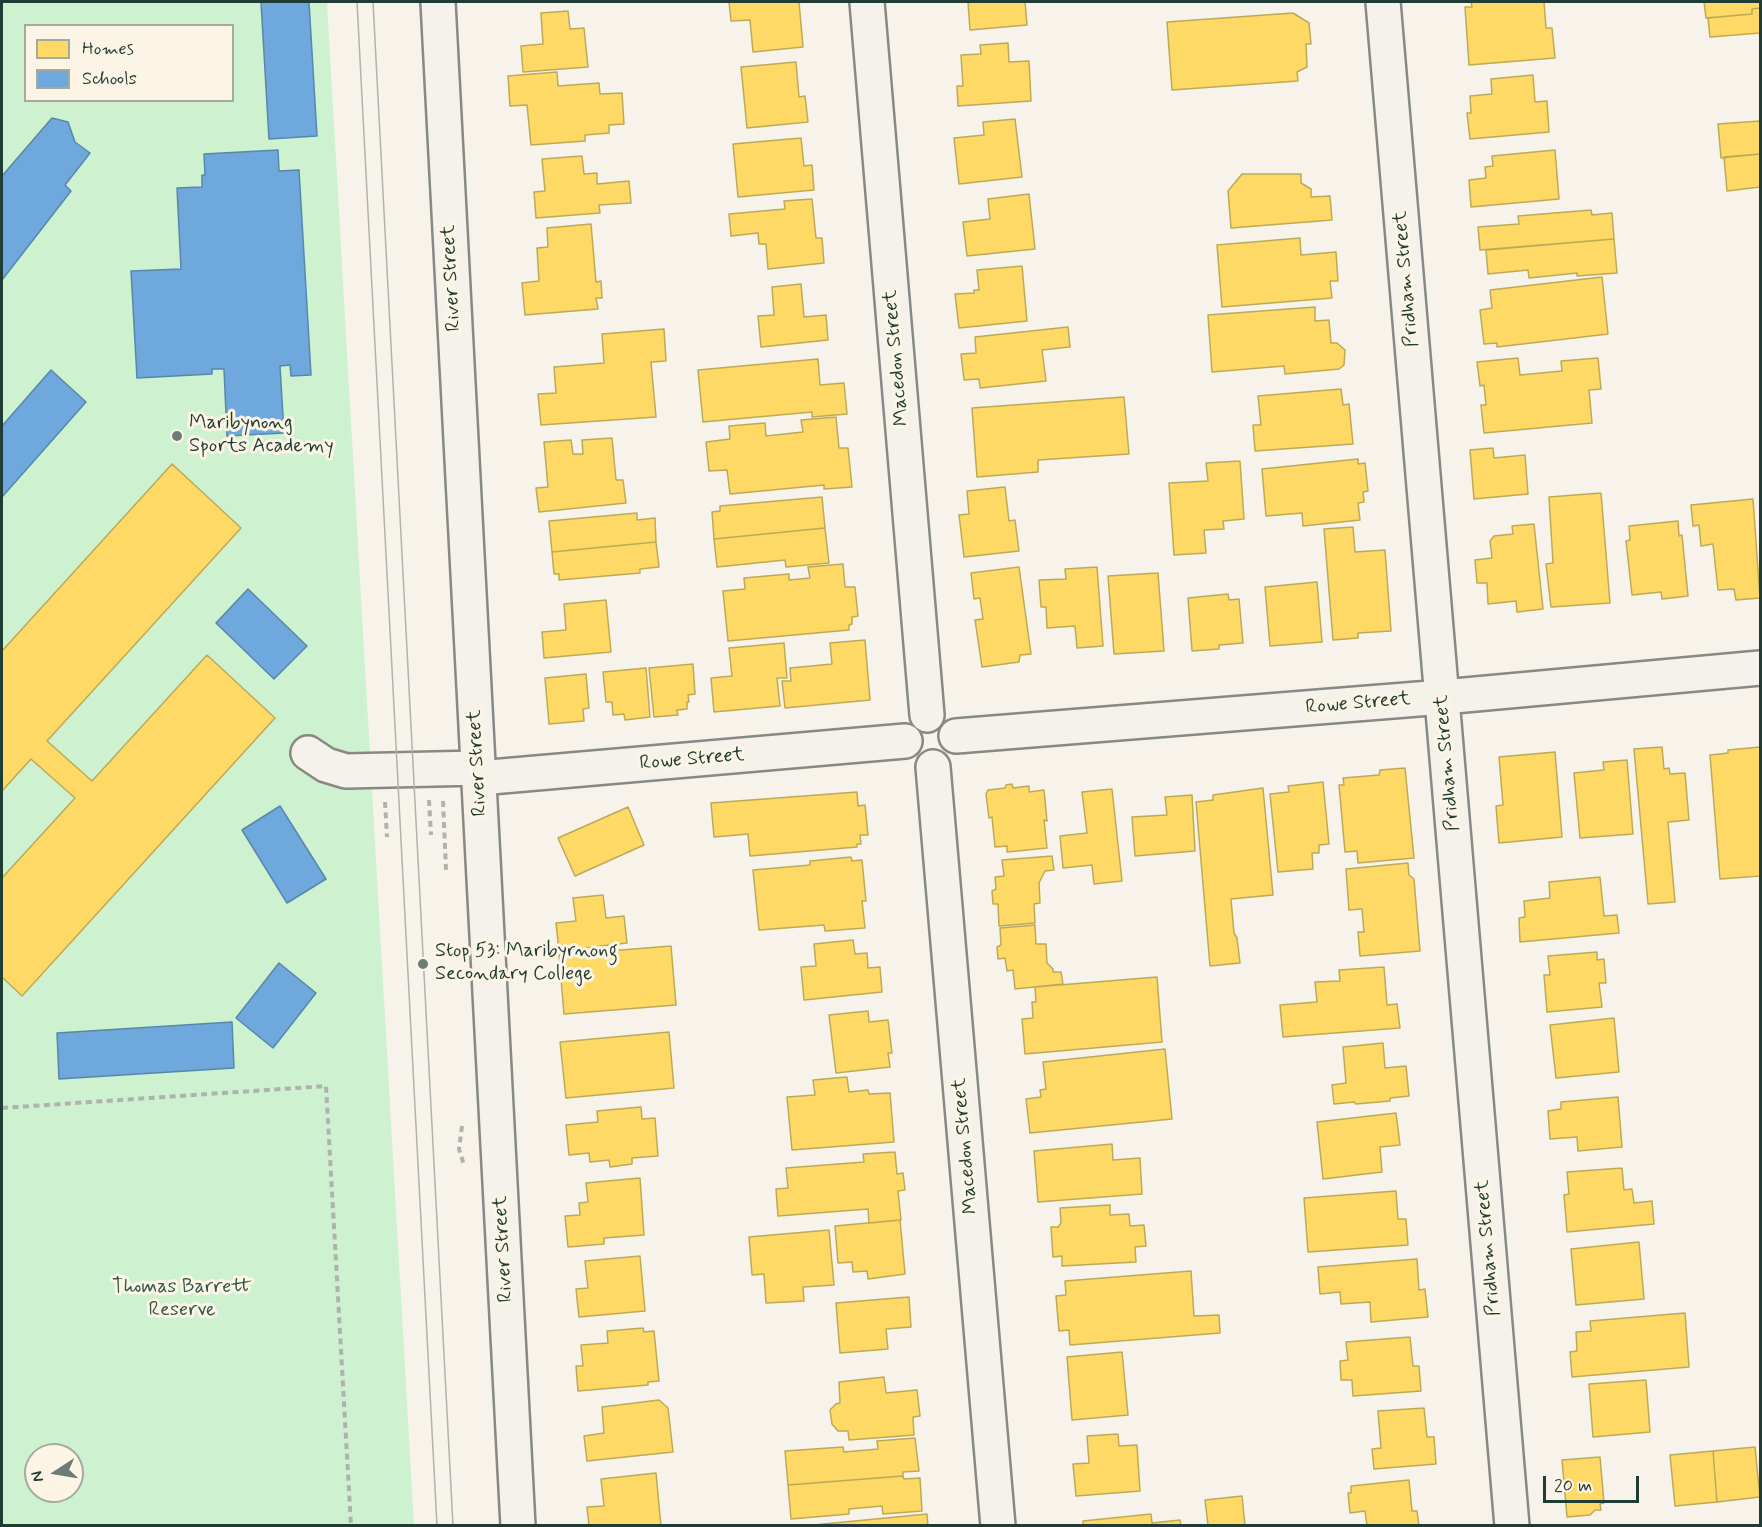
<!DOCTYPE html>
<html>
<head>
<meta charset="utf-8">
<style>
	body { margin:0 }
	#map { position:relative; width:1762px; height:1527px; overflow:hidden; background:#f7f3ea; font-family:Mynerve,sans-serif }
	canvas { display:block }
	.frame { position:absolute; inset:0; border:3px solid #1f3d34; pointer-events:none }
	.legend { position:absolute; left:24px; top:24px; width:210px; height:78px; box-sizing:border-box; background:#fcf5e5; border:2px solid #a4ab9e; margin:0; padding:8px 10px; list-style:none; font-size:18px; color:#1f3d34 }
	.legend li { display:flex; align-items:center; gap:12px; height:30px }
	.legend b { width:30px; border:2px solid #a4ab9e }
	.north { position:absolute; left:24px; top:1443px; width:60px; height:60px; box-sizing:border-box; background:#fcf5e5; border:2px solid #a4ab9e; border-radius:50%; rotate:258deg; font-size:16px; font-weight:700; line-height:24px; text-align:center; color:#1f3d34 }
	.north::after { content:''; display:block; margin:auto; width:21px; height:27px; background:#6b7d74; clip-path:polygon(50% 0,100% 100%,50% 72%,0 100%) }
	.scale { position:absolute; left:1543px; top:1476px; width:96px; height:27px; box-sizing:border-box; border:3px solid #1f3d34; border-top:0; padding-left:8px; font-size:18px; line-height:21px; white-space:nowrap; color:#1f3d34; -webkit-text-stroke:4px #fcf5e5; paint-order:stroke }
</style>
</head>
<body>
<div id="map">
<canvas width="1762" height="1527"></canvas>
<div class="frame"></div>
<ul class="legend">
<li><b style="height:16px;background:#ffd966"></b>Homes</li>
<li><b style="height:16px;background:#6fa8dc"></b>Schools</li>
</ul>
<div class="north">N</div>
<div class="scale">20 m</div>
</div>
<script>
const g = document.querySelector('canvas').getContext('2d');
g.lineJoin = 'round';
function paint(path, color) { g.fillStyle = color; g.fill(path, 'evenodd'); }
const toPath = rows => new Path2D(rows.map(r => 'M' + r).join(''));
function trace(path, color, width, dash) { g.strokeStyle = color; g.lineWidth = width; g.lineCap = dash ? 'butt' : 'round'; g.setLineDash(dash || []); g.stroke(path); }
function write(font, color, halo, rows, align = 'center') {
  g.font = font + ' Mynerve,sans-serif'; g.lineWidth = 6; g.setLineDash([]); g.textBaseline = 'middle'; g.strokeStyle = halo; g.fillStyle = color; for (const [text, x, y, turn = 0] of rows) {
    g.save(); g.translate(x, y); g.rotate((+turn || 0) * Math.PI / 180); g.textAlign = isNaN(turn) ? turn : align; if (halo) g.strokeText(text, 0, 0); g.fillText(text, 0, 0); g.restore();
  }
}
paint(toPath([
	[2,2,327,2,414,1525,2,1525],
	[26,26,232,26,232,100,26,100],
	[36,1455,72,1455,72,1491,36,1491]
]), '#cef1d0');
const homes = toPath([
	[729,2,799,2,803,47,753,52,750,20,731,21,729,2],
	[968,2,1025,2,1027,25,970,30,968,2],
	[1471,2,1544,2,1546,28,1552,28,1555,58,1469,65,1465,7,1472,7,1471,2],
	[1704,2,1760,2,1760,8,1752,9,1752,14,1706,18,1704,2],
	[1760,8,1760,33,1710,37,1708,18,1752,14,1752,9,1760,8],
	[568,11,570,29,584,28,588,67,523,72,521,46,543,44,541,13,568,11],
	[1293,13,1309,23,1311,44,1306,44,1307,67,1297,72,1298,81,1172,90,1167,22,1293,13],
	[1008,43,1009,62,1029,61,1031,101,958,106,957,86,963,86,961,55,981,54,980,45,1008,43],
	[796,62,799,97,805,96,808,122,747,128,741,67,796,62],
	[557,72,558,86,599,83,600,94,622,93,624,124,609,125,609,133,585,135,585,141,531,145,527,105,510,106,508,76,557,72],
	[1533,75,1535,102,1547,101,1549,132,1470,139,1467,113,1471,113,1470,96,1492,94,1491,79,1533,75],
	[1015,119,1022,177,959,184,954,138,984,135,983,122,1015,119],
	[1760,121,1760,154,1721,158,1718,124,1760,121],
	[801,138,804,166,812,165,814,190,738,197,733,144,801,138],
	[1555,150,1559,199,1471,207,1469,180,1486,178,1485,167,1493,166,1492,156,1555,150],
	[1760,154,1760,187,1727,191,1724,157,1760,154],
	[582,156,584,174,597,173,597,184,629,181,631,203,599,205,600,213,536,218,534,192,545,191,542,159,582,156],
	[1242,174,1301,174,1301,183,1311,189,1311,197,1330,196,1332,220,1231,228,1228,191,1242,174],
	[1029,194,1035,249,967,256,963,222,990,219,988,199,1029,194],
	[812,199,816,238,822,238,824,263,768,269,766,244,759,244,758,233,731,236,729,214,785,209,784,201,812,199],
	[1591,210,1592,215,1612,213,1614,239,1480,250,1478,227,1519,224,1518,216,1591,210],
	[591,224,596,282,601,281,602,298,596,298,598,309,525,315,522,283,539,281,537,248,548,247,547,228,591,224],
	[1300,238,1301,255,1336,252,1338,281,1330,281,1332,298,1222,307,1217,245,1300,238],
	[1614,239,1617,273,1577,276,1577,273,1529,278,1528,270,1488,274,1486,250,1614,239],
	[1022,266,1027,321,959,328,955,294,974,293,974,290,979,290,977,270,1022,266],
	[1602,277,1608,334,1497,347,1497,343,1484,344,1480,310,1492,308,1490,290,1602,277],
	[801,284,804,317,826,315,828,340,761,347,758,316,774,315,772,287,801,284],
	[1315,307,1315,321,1329,320,1331,343,1337,343,1345,350,1344,365,1339,369,1285,374,1284,366,1212,372,1208,315,1315,307],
	[1068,327,1070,347,1042,350,1046,381,980,388,979,379,964,380,961,354,976,353,975,337,1068,327],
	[664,329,666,361,651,362,656,417,541,425,538,394,556,393,554,367,604,363,602,334,664,329],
	[1518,358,1520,375,1562,371,1561,361,1598,358,1601,389,1589,390,1592,423,1484,433,1481,405,1486,405,1484,385,1480,386,1477,362,1518,358],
	[818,359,820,385,844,383,847,414,812,417,812,412,703,422,698,370,818,359],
	[1341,389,1343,405,1349,404,1353,444,1255,451,1253,425,1261,425,1258,396,1341,389],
	[1124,397,1129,454,1038,460,1038,472,977,477,972,408,1124,397],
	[836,417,839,448,848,448,852,487,824,489,824,485,730,494,727,470,709,471,706,442,730,439,729,426,765,423,766,436,803,432,801,420,836,417],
	[612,438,616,480,623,480,626,503,539,512,536,488,548,487,544,442,571,440,573,454,583,454,582,440,612,438],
	[1493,448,1494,458,1525,455,1528,494,1474,499,1470,450,1493,448],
	[1358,459,1358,464,1365,463,1368,491,1363,492,1364,502,1358,503,1360,520,1303,526,1302,513,1266,516,1262,469,1358,459],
	[1240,461,1244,519,1223,521,1224,529,1204,530,1206,553,1174,555,1169,483,1208,481,1206,463,1240,461],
	[172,464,241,528,47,741,92,781,207,655,275,718,22,996,2,977,2,878,75,798,31,759,2,791,2,651,172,464],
	[1005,487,1009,521,1015,520,1019,551,964,557,959,515,969,514,967,491,1005,487],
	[1601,493,1610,603,1551,607,1546,564,1553,563,1549,497,1601,493],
	[822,497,825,528,714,539,712,512,720,511,720,506,822,497],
	[1753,499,1760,598,1736,600,1734,589,1718,590,1713,544,1701,546,1699,525,1693,526,1691,505,1753,499],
	[637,513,637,520,655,518,656,542,552,552,549,521,637,513],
	[1678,521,1679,536,1682,535,1688,596,1662,599,1661,592,1632,595,1626,541,1630,540,1629,526,1678,521],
	[1534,524,1543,609,1517,612,1516,601,1488,604,1487,583,1477,583,1475,560,1492,558,1490,541,1494,536,1513,534,1512,526,1534,524],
	[1353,527,1355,552,1385,550,1391,631,1358,633,1358,638,1333,640,1324,529,1353,527],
	[825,528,829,563,786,567,785,560,717,567,714,539,825,528],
	[656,542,659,567,640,569,640,573,559,580,559,574,554,574,552,552,656,542],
	[843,564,845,587,855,587,858,616,852,617,852,624,849,625,849,630,728,641,723,591,745,589,744,578,789,574,789,580,810,578,808,567,843,564],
	[1019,567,1031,654,1020,655,1019,662,982,667,975,620,983,619,980,598,974,599,971,573,1019,567],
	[1097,567,1103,646,1077,648,1075,626,1047,628,1046,607,1041,607,1039,580,1066,579,1065,569,1097,567],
	[1158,573,1164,651,1114,654,1108,576,1158,573],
	[1317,582,1322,642,1270,646,1265,587,1317,582],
	[1228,594,1229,600,1239,599,1243,643,1219,645,1219,649,1192,651,1188,598,1228,594],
	[606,600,611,652,544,658,542,632,566,630,564,604,606,600],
	[865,640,870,700,785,708,782,681,791,681,790,668,832,664,830,643,865,640],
	[784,643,787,678,777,678,780,706,714,712,711,678,732,676,729,648,784,643],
	[693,664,695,694,688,695,689,702,687,702,687,709,677,710,678,715,654,717,649,668,693,664],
	[646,668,650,717,625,720,624,714,613,715,612,702,606,702,603,672,646,668],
	[586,674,589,708,583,709,584,721,549,724,545,678,586,674],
	[1662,747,1664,769,1669,768,1670,774,1685,773,1689,820,1668,822,1675,902,1648,904,1634,749,1662,747],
	[1760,747,1760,876,1720,879,1710,755,1728,753,1728,750,1760,747],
	[1555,752,1562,837,1499,843,1496,806,1503,805,1499,757,1555,752],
	[1627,760,1633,834,1580,838,1574,773,1604,770,1603,762,1627,760],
	[1405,768,1414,858,1358,863,1357,851,1345,852,1339,785,1344,785,1343,778,1379,775,1380,770,1405,768],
	[1323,782,1329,844,1319,845,1319,853,1312,853,1313,869,1278,872,1270,794,1289,792,1288,786,1323,782],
	[1012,784,1013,788,1029,786,1029,792,1044,790,1047,821,1044,820,1047,848,1007,852,1007,846,995,847,992,817,989,818,986,794,988,790,1005,788,1006,785,1012,784],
	[1263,788,1273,895,1231,899,1234,933,1237,938,1240,963,1210,966,1196,802,1213,800,1213,795,1263,788],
	[1112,789,1122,881,1094,884,1092,865,1063,868,1060,836,1087,833,1082,792,1112,789],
	[857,792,858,806,865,805,868,835,860,835,861,844,857,844,857,847,750,856,748,834,714,837,711,803,857,792],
	[1192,795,1195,851,1135,856,1132,817,1167,815,1165,797,1192,795],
	[628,807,644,845,575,876,558,838,628,807],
	[1052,856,1054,870,1045,871,1039,883,1040,903,1034,904,1035,923,999,926,998,904,993,904,992,891,996,889,995,877,1004,876,1002,860,1052,856],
	[851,857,852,861,862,860,866,901,862,901,865,928,825,931,824,925,759,930,753,870,810,865,810,861,851,857],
	[1408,863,1409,875,1414,879,1420,951,1360,956,1358,932,1364,932,1362,909,1349,910,1346,869,1408,863],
	[1600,877,1604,916,1617,915,1619,933,1520,942,1519,918,1525,917,1524,901,1550,898,1549,882,1600,877],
	[603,895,606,918,624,916,627,943,559,951,556,923,576,921,573,898,603,895],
	[1035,925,1036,944,1046,944,1047,963,1053,969,1053,972,1061,972,1063,984,1015,989,1013,970,1007,971,1005,958,998,959,997,947,1001,945,1000,928,1035,925],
	[853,940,855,954,867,953,868,968,880,967,882,992,804,1000,801,967,816,966,814,944,853,940],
	[671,946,676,1005,564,1014,559,955,671,946],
	[1597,952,1597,960,1604,959,1606,983,1599,983,1602,1007,1547,1012,1544,975,1550,975,1548,956,1597,952],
	[1384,967,1387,1005,1397,1004,1400,1028,1283,1037,1280,1005,1317,1002,1315,982,1340,981,1339,970,1384,967],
	[1157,977,1162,1042,1025,1054,1022,1019,1033,1018,1032,1002,1036,1002,1035,987,1157,977],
	[868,1011,869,1022,888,1020,892,1053,888,1053,890,1067,836,1073,829,1015,868,1011],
	[1614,1018,1619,1072,1556,1078,1550,1025,1614,1018],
	[669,1032,674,1088,566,1098,560,1042,669,1032],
	[1383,1043,1385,1068,1406,1066,1409,1096,1390,1098,1390,1101,1356,1104,1354,1102,1334,1104,1332,1085,1346,1083,1343,1047,1383,1043],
	[1165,1049,1172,1119,1030,1133,1026,1099,1041,1097,1040,1090,1046,1089,1043,1062,1165,1049],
	[847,1077,849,1092,868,1090,869,1094,890,1093,894,1142,792,1150,787,1097,815,1095,813,1080,847,1077],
	[1618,1097,1622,1147,1578,1151,1577,1137,1550,1139,1548,1111,1561,1109,1561,1102,1618,1097],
	[641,1107,642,1119,655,1118,658,1156,632,1158,632,1164,610,1167,609,1160,590,1162,589,1153,569,1155,566,1125,598,1122,597,1111,641,1107],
	[1396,1113,1400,1145,1380,1147,1382,1172,1323,1179,1317,1122,1396,1113],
	[1112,1144,1113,1160,1140,1158,1142,1194,1038,1202,1034,1151,1112,1144],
	[895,1152,897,1174,903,1173,905,1190,898,1191,901,1220,869,1223,868,1209,778,1216,776,1189,788,1188,786,1168,864,1162,863,1154,895,1152],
	[1622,1168,1624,1190,1632,1189,1634,1203,1652,1201,1654,1224,1567,1232,1564,1195,1569,1194,1567,1172,1622,1168],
	[640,1178,644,1235,604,1238,604,1244,568,1247,565,1216,580,1215,579,1203,588,1202,586,1183,640,1178],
	[1396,1191,1398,1219,1406,1219,1408,1245,1308,1252,1304,1198,1396,1191],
	[1110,1205,1110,1215,1129,1214,1130,1226,1144,1225,1146,1246,1135,1247,1136,1262,1062,1266,1062,1256,1053,1257,1051,1227,1058,1227,1061,1223,1060,1208,1110,1205],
	[900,1220,905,1274,868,1279,867,1271,853,1272,852,1262,838,1263,835,1226,900,1220],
	[829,1230,834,1285,803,1287,804,1301,766,1303,764,1274,752,1275,749,1237,829,1230],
	[1639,1242,1644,1299,1576,1305,1571,1249,1639,1242],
	[640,1256,645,1311,579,1317,576,1289,588,1288,585,1261,640,1256],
	[1417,1259,1419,1290,1425,1289,1428,1317,1371,1322,1370,1302,1341,1304,1340,1292,1320,1294,1318,1267,1417,1259],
	[1191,1271,1194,1316,1219,1315,1220,1333,1070,1345,1069,1330,1059,1331,1056,1296,1066,1295,1065,1281,1191,1271],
	[909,1297,911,1327,886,1329,888,1349,840,1353,836,1303,909,1297],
	[1685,1313,1689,1367,1572,1377,1570,1352,1577,1351,1576,1332,1591,1331,1590,1321,1685,1313],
	[643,1328,644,1332,654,1331,659,1381,648,1382,648,1385,578,1391,576,1366,583,1366,581,1345,608,1343,607,1331,643,1328],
	[1410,1337,1413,1366,1419,1366,1421,1391,1353,1396,1352,1380,1341,1380,1340,1361,1348,1360,1346,1342,1410,1337],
	[1122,1352,1128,1415,1072,1420,1067,1357,1122,1352],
	[884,1377,886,1393,917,1390,920,1416,913,1417,914,1435,849,1440,848,1431,838,1431,832,1424,830,1410,836,1404,840,1403,839,1382,884,1377],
	[1646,1380,1650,1432,1593,1437,1589,1384,1646,1380],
	[659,1400,668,1408,673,1452,587,1461,584,1436,604,1433,602,1407,659,1400],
	[1424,1408,1427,1437,1434,1437,1436,1464,1374,1469,1372,1449,1381,1448,1378,1411,1424,1408],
	[1118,1434,1119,1446,1137,1445,1140,1491,1076,1496,1073,1464,1089,1463,1087,1436,1118,1434],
	[915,1438,919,1471,903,1472,903,1476,788,1485,785,1451,843,1447,844,1452,878,1449,877,1441,915,1438],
	[1755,1447,1760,1497,1717,1502,1713,1451,1755,1447],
	[1713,1451,1717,1502,1675,1506,1670,1455,1713,1451],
	[1600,1457,1604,1503,1600,1504,1601,1510,1595,1510,1590,1515,1567,1517,1562,1460,1600,1457],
	[656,1473,661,1526,589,1526,587,1507,604,1506,601,1479,656,1473],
	[903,1476,904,1479,920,1478,922,1511,883,1514,882,1506,849,1509,849,1514,791,1519,788,1485,903,1476],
	[1409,1480,1412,1511,1417,1511,1419,1526,1367,1526,1365,1511,1350,1513,1348,1493,1351,1493,1351,1486,1409,1480],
	[1242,1496,1245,1526,1199,1526,1208,1525,1205,1500,1242,1496],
	[927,1514,928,1526,803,1526,927,1514],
	[1151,1514,1152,1523,1180,1520,1181,1526,1083,1526,1083,1521,1151,1514]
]);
paint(homes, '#ffd966');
trace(homes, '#bcaa57', 1.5);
const schools = toPath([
	[261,2,309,2,317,136,269,139,261,2],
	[52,118,68,122,75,142,90,153,65,185,71,191,2,280,2,176,52,118],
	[278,150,279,171,299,170,311,375,291,376,290,365,280,366,284,433,227,436,224,369,212,369,212,374,137,378,131,271,181,269,177,188,202,187,202,175,205,175,204,154,278,150],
	[51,370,86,402,2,497,2,426,51,370],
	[248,589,307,646,274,679,216,623,248,589],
	[280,806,326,879,287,903,242,830,280,806],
	[279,963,316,993,273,1048,236,1018,279,963],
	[232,1022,234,1068,59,1079,57,1033,232,1022]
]);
paint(schools, '#6fa8dc');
trace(schools, '#5788aa', 1.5);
const minor = toPath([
	[438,2,518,1526],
	[867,2,927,715],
	[1383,2,1512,1526],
	[956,736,1443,697,1760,668],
	[308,753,326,765,346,771,479,768],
	[933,767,998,1526],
	[479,778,905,741]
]);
trace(minor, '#868984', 38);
trace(toPath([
	[429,800,431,835],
	[443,801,446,870,450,870],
	[385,802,387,837],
	[2,1108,326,1086,351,1526],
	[462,1126,459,1149,464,1165]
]), '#b0b2ad', 4, [6, 4.5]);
trace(minor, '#f5f2ec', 33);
trace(toPath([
	[357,2,437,1526],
	[373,2,453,1526]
]), '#b0b2ad', 1.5);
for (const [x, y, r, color] of [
	[177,436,6,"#6b7d74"],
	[423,964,6,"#6b7d74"]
]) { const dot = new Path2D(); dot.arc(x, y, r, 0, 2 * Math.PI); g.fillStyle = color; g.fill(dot); trace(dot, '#fcf5e5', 2); }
write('20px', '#1f3d34', '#fcf5e5', [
	["River Street",452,278,-93],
	["Pridham Street",1407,279,-95],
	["Macedon Street",897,358,-95],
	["Rowe Street",1358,704,-5],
	["Rowe Street",692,760,-5],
	["River Street",478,763,-93],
	["Pridham Street",1448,763,-95],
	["Macedon Street",966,1146,-95],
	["Pridham Street",1489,1248,-95],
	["River Street",504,1249,-93]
]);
write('20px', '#1f3d34', '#fcf5e5', [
	["Maribynong",189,424],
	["Sports Academy",189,447],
	["Stop 53: Maribyrnong",435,952],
	["Secondary College",435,975]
], 'left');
write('20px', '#345848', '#fcf5e5', [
	["Thomas Barrett",182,1288],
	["Reserve",182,1311]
]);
</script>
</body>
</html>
